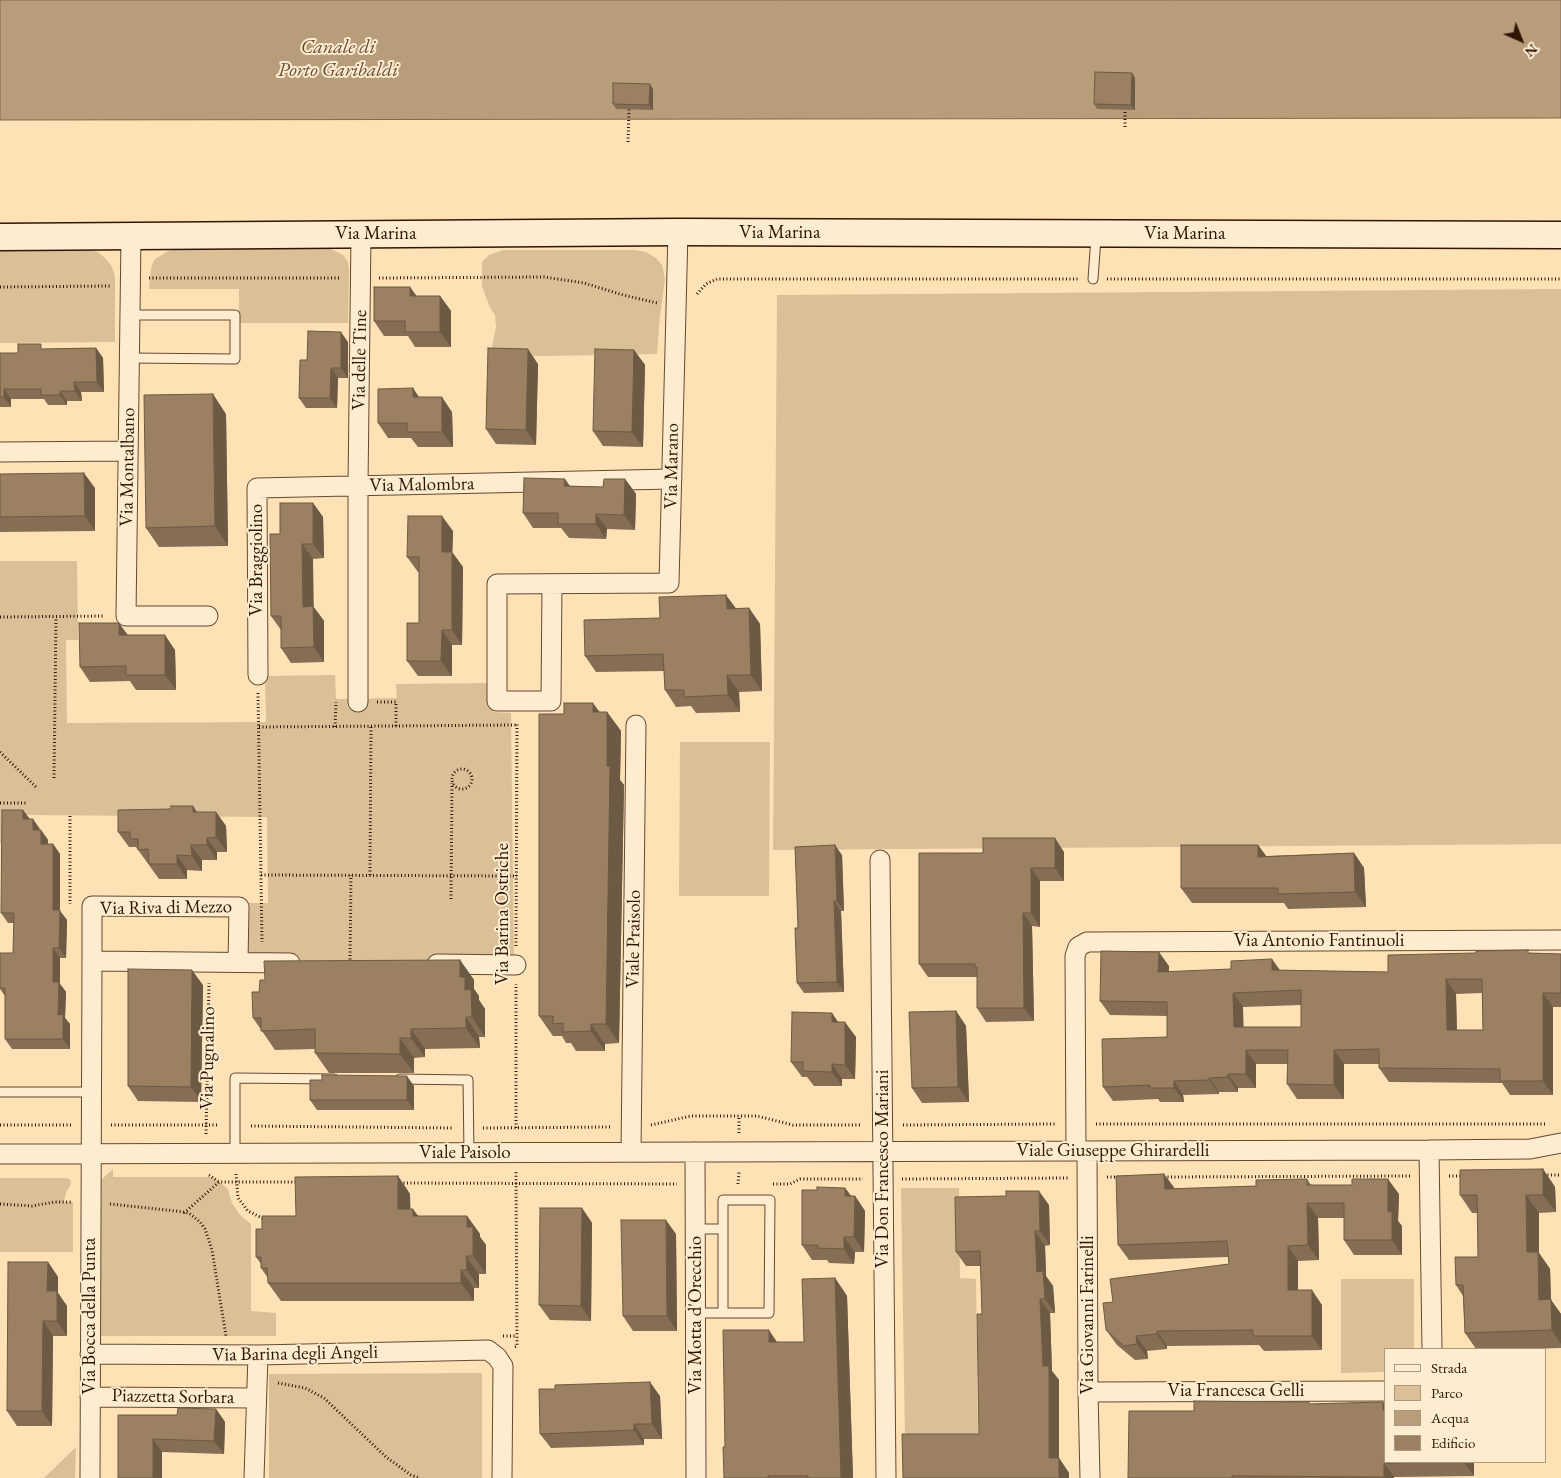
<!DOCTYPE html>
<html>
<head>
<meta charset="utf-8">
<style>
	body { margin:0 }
	#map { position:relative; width:1561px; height:1478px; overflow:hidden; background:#fee2b5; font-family:"EB Garamond",serif }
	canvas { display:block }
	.legend { position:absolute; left:1384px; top:1348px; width:162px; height:115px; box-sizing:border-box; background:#feeccf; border:1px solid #ac967f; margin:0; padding:6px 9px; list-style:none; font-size:15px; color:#301606 }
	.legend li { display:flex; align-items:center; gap:10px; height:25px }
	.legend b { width:25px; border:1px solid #ac967f }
	.north { position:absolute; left:1496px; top:15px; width:50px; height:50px; -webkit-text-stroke:4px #feeccf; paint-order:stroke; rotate:136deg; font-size:14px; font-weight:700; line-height:20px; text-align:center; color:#301606 }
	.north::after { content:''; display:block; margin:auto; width:18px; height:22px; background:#301606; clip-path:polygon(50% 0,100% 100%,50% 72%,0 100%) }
</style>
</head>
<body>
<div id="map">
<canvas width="1561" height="1478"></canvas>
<ul class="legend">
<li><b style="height:6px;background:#feeccf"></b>Strada</li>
<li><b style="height:14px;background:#dbbf97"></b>Parco</li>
<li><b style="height:14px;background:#b89d7a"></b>Acqua</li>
<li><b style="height:14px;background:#9b8061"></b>Edificio</li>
</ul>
<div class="north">N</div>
</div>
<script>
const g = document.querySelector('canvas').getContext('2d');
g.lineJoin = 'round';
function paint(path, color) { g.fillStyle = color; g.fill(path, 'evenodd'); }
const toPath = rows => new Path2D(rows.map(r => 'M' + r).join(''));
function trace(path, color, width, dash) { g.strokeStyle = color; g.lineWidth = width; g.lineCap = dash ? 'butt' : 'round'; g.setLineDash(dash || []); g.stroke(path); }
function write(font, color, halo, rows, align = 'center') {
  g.font = font + ' "EB Garamond",serif'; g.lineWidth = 4; g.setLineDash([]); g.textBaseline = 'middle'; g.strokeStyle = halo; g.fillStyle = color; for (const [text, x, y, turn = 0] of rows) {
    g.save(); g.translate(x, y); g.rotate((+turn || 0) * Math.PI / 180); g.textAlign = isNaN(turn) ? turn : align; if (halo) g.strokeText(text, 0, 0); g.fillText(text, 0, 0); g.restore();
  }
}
paint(toPath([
	[329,248,343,255,348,262,349,270,348,323,239,323,239,289,149,289,151,268,154,260,168,251,175,249],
	[0,250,90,250,98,252,105,258,111,265,115,276,115,342,0,343],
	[503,250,635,250,646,252,656,258,662,265,665,279,660,316,657,354,490,357,496,327,495,315,490,308,482,286,482,262,489,255],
	[1561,289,1561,844,773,850,777,295],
	[0,561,77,561,78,640,66,640,67,723,266,722,265,676,335,675,336,699,397,698,396,684,493,683,493,712,511,713,514,962,244,960,246,903,268,903,267,817,26,815,7,843,0,843],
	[680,742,770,742,769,896,679,896],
	[113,1169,113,1177,213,1177,228,1189,232,1203,240,1215,251,1224,251,1311,276,1313,276,1336,100,1336,101,1180],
	[0,1178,64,1178,70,1179,71,1184,66,1193,64,1202,73,1202,73,1252,0,1252],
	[901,1188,959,1188,960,1278,976,1279,978,1438,905,1440],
	[1341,1279,1414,1279,1414,1349,1385,1349,1385,1372,1341,1373],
	[482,1373,482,1478,269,1478,269,1374],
	[76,1447,75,1478,44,1478]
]), '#dbbf97');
const water = toPath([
	[0,0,1561,0,1561,118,0,120,0,0]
]);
paint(water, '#b89d7a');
trace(water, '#82674c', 1);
const lane = toPath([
	[1093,279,1096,237],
	[129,358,235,359,235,315,130,315],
	[400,1079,468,1080,469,1153],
	[0,1092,91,1092],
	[235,1153,235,1078,334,1079],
	[695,1229,723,1229],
	[696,1313,769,1313,770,1200,723,1200,723,1313]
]);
const street = toPath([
	[131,236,126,616,208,616],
	[0,452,128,451],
	[552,584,551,701,497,701,497,584,669,583,678,232],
	[258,675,257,488,672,479],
	[358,702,358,486,361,234],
	[880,860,886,1478],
	[238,962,239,907,92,906,92,961,290,963],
	[437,964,516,965],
	[1429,1150,1432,1349],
	[1076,1151,1075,956,1078,947,1087,942,1561,940],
	[1087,1151,1088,1392,1090,1478],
	[631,1152,636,725],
	[695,1152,696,1478],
	[0,1154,1429,1150,1530,1149,1561,1143],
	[90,1354,258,1355,488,1350,497,1357,503,1366,502,1478],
	[1088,1392,1385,1391],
	[90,1397,256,1398],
	[90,1478,92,961],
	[254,1478,258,1355]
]);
const secondary = toPath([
	[0,237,678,232,1561,235]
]);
trace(lane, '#644932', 11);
trace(street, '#644932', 21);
trace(secondary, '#301606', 29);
trace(toPath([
	[1125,127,1125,110],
	[628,142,629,109],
	[149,278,340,278],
	[379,278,544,277,584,283,623,295,657,303],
	[1107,279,1561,279],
	[0,287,110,286],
	[697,294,706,284,717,279,1078,279],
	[0,617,105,616],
	[258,693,262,942],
	[377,702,396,702,396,726],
	[259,727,517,725],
	[335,727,336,702],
	[0,752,36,787],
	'452 779a10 10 0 1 1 20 0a10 10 0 1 1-20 0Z',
	[54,778,56,617],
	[0,803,26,803],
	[70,816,70,904],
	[261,875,517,876],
	[370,875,371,726],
	[451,899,452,783],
	[516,946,517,722],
	[350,963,351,875],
	[1096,1124,1545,1124],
	[0,1125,72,1125],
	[111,1125,219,1125],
	[651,1125,691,1116,757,1116,793,1125,862,1125],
	[903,1125,1057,1124],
	[251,1126,454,1128],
	[483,1128,612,1127],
	[516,1128,516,984],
	[739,1133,739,1116],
	[206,1134,209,983],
	[236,1174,238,1198,248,1211,264,1219],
	[209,1175,219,1182],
	[1544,1175,1561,1175],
	[1449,1176,1463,1176],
	[1107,1177,1120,1177],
	[1164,1177,1410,1176],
	[902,1179,1068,1178],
	[400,1183,677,1184],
	[738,1184,739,1172],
	[773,1184,790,1184,800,1179,863,1179],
	[0,1204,32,1206,55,1202,71,1202],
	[110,1204,176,1211,189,1213,200,1222,205,1229,212,1250,226,1336],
	[184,1213,219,1182,299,1182],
	[503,1336,517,1336],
	[515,1347,517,1346,516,1172],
	[278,1383,305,1388,324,1398,386,1457,411,1475,419,1478]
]), '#301606', 3, [1, 2.5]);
trace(lane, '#feeccf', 9);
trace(street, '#feeccf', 19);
trace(secondary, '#feeccf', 26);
paint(toPath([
	[1132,73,1135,78,1135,110,1097,109,1094,104],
	[653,89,653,110,616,109,613,104],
	[410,287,416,296,440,296,451,311,451,347,415,347,408,336,384,336,374,321],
	[348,342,348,378,338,378,337,408,306,408,299,398,307,360],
	[96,348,103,358,104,392,81,392,82,401,67,401,67,405,48,405,44,399,11,399,11,407,0,407,0,353,18,353,44,349],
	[634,350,645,365,643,447,603,446,593,431],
	[538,364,536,445,496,444,486,429],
	[419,397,452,412,453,447,418,447,411,438,388,438,378,423],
	[226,414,228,546,159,547,146,528],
	[0,474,95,488,95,531,0,532],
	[625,479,636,494,635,530,607,529,606,539,569,538,561,528,533,528,523,513,570,486,603,487],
	[313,503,323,517,324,558,313,559,313,606,324,621,324,662,291,663,281,648,281,630,271,616,280,534],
	[453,531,452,552,463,567,462,645,452,645,452,676,418,676,407,661,419,623,419,572,418,572,407,557],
	[749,608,760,624,762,691,739,692,740,712,696,713,691,706,676,707,665,690,664,671,596,672,585,656,660,618,736,609],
	[119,623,127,635,175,650,176,690,136,690,130,681,90,682,80,667],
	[599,712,607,712,621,731,620,780,624,785,619,1043,605,1044,605,1051,576,1051,571,1043,566,1043,562,1036,553,1036,539,1016,564,714],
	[23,810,30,819,40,830,41,830,48,840,48,844,53,844,60,854,60,911,67,920,66,958,60,958,60,984,66,992,65,1018,70,1024,70,1049,12,1049,5,1039,5,996,0,989,0,953,13,953,14,923,8,923,1,913],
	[197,812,216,812,226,826,227,852,217,852,217,860,202,860,202,871,187,870,187,879,159,879,136,847,129,847,118,832],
	[1258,845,1266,856,1354,853,1364,868,1366,907,1288,909,1284,903,1192,903,1181,888],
	[1064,852,1064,881,1040,881,1040,927,1032,926,1034,1021,986,1022,977,1008,977,977,928,977,919,964,983,853],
	[842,855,844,911,841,911,844,992,804,993,797,983,798,928],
	[1530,953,1561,954,1561,1007,1553,1007,1553,1095,1510,1095,1502,1083,1389,1082,1379,1068,1379,1064,1344,1064,1344,1099,1297,1099,1287,1084,1288,1064,1256,1064,1256,1088,1238,1088,1238,1092,1219,1092,1219,1094,1183,1095,1184,1102,1160,1102,1158,1099,1113,1101,1103,1087,1167,1037,1167,1016,1110,1015,1100,1001,1169,966,1169,972,1279,970,1388,972],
	[1482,993,1483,1030,1457,1030,1456,994],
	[1301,1005,1301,1027,1243,1027,1243,1007],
	[460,960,474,980,474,989,479,996,479,1000,485,1009,485,1037,479,1037,480,1048,425,1049,425,1057,414,1058,414,1073,329,1073,315,1053,315,1049,275,1050,253,1018,259,992],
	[203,985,201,1102,138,1101,128,1086],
	[956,1011,966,1026,969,1102,922,1103,912,1088],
	[832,1013,838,1022,856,1037,855,1079,842,1079,842,1086,814,1086,807,1077,802,1077,791,1062],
	[414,1086,414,1110,317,1110,310,1100],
	[1543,1169,1555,1187,1556,1212,1539,1213,1539,1253,1550,1269,1551,1300,1561,1314,1561,1348,1523,1349,1476,1349,1465,1333,1463,1296,1456,1285,1478,1257,1478,1213,1472,1213,1460,1195],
	[1164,1174,1175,1189,1256,1186,1307,1179,1311,1185,1399,1194,1398,1221,1402,1226,1402,1255,1354,1255,1344,1240,1344,1218,1318,1218,1319,1260,1298,1261,1298,1290,1322,1305,1322,1350,1264,1351,1259,1345,1167,1346,1167,1349,1147,1351,1148,1359,1135,1360,1117,1345,1106,1330,1113,1302,1229,1264,1228,1257,1129,1260,1118,1245],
	[398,1176,410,1194,410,1209,419,1216,467,1216,480,1234,480,1237,486,1245,486,1274,479,1274,479,1288,474,1288,474,1301,281,1301,268,1283,268,1278,261,1268,261,1264,256,1257,262,1229,296,1216],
	[845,1188,851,1196,855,1196,865,1211,864,1252,855,1252,854,1264,829,1263,827,1260,812,1260,802,1245,817,1190],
	[1049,1205,1050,1245,1045,1246,1046,1276,1053,1286,1055,1313,1050,1313,1052,1371,1059,1380,1059,1458,1069,1473,979,1434,982,1314,981,1266,966,1266,956,1252],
	[582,1208,592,1223,591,1321,550,1320,539,1305],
	[676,1234,677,1331,633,1331,623,1316],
	[48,1262,58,1277,58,1293,67,1306,67,1336,53,1336,52,1426,17,1426,7,1411],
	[835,1278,847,1296,853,1478,724,1478,725,1447,777,1342,804,1342],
	[660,1396,662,1439,644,1439,644,1445,551,1448,540,1434],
	[1383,1402,1385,1405,1385,1462,1474,1462,1474,1476,1394,1477,1394,1478,1128,1478,1194,1411,1310,1404],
	[216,1409,225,1422,224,1454,162,1452,162,1478,118,1415,177,1415]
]), '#856e53');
paint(toPath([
	[1132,73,1135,78,1135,110,1131,105],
	[650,84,653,89,653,110,649,105],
	[410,287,421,302,410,296],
	[440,296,451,311,451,347,440,332],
	[341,332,348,342,348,378,341,368],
	[96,348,103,358,104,392,97,382],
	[528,349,538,364,536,445,526,430],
	[634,350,645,365,643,447,632,432],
	[331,368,338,378,337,408,330,398],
	[74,382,81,392,82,401,75,391],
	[413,388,423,403,413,397],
	[4,389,11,399,11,407,4,397],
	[60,391,67,401,67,405,60,395],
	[213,394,226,414,228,546,215,526],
	[442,397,452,412,453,447,442,432],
	[84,473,95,488,95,531,85,516],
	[565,479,575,493,564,486],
	[625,479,636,494,635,530,624,515],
	[313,503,323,517,324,558,313,544],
	[596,514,607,529,606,539,596,524],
	[442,516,453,531,452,567,442,552],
	[302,544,313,559,314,621,303,607],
	[452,552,463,567,462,645,452,630],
	[726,595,738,611,727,609],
	[313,606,324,621,324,662,314,647],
	[749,608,760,624,762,691,751,675],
	[119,623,130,638,119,635],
	[442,630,452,645,452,676,441,661],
	[165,635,175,650,176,690,165,675],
	[727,675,739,692,740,712,728,695],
	[593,703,607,722,593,712],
	[607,712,621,731,620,780,624,785,619,1043,606,1024],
	[193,806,203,821,193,812],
	[23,810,30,820,23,819],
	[216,812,226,826,227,852,216,837],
	[33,819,40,829,33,830],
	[41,830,48,840,48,854,41,844],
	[207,838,217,852,217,860,207,845],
	[1055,838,1064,852,1064,881,1055,868],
	[53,844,60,854,60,911,67,920,66,958,59,948,53,910],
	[191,845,202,860,202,871,192,856],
	[835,845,842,855,844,911,837,901],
	[1258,845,1269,860,1258,857],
	[1354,853,1364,868,1366,907,1355,892],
	[177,855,187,870,187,879,177,864],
	[1031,868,1040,881,1040,927,1031,913],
	[834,901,841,911,844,992,837,982],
	[1023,913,1032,926,1034,1021,1024,1008],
	[53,948,60,958,60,984,66,992,65,1018,70,1024,70,1049,63,1039,53,982],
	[1159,952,1169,966,1168,986,1158,972],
	[1272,959,1282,973,1272,970],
	[460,960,474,980,474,989,479,996,479,1000,485,1009,485,1037,472,1017,465,990,460,977],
	[192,970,203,985,201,1102,191,1087],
	[1446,979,1456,994,1457,1044,1447,1030],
	[1233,993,1243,1007,1244,1041,1234,1027],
	[1543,993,1553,1007,1553,1095,1543,1081],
	[956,1011,966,1026,969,1102,958,1087],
	[832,1013,842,1028,832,1022],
	[466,1017,479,1037,480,1048,466,1028],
	[845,1022,856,1037,855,1079,845,1065],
	[591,1024,605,1044,605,1051,591,1031],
	[411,1029,425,1049,425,1057,411,1038],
	[400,1038,414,1058,414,1073,400,1054],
	[1246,1050,1256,1064,1256,1088,1246,1074],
	[1334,1050,1344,1064,1344,1099,1334,1085],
	[832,1064,842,1079,842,1086,832,1072],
	[1228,1074,1238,1088,1238,1092,1228,1077],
	[407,1076,414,1086,414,1110,407,1100],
	[1209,1078,1219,1092,1219,1094,1209,1080],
	[1174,1081,1183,1095,1184,1102,1174,1088],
	[1543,1169,1555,1187,1556,1212,1543,1195],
	[1164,1174,1175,1189,1165,1189],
	[398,1176,410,1194,411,1227,398,1209],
	[1388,1179,1399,1194,1398,1221,1402,1226,1402,1255,1392,1240,1388,1212],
	[845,1188,855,1201,855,1196,865,1211,864,1252,854,1237,845,1196],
	[1039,1191,1049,1205,1050,1245,1040,1231],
	[1526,1195,1539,1213,1539,1253,1550,1269,1551,1300,1561,1314,1561,1344,1552,1330,1539,1300,1527,1252],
	[1307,1203,1318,1218,1319,1260,1308,1245],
	[582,1208,592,1223,591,1321,581,1306],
	[413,1209,426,1227,413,1216],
	[467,1216,480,1234,480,1237,486,1245,486,1274,473,1256,467,1227],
	[666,1220,676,1234,677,1331,667,1316],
	[1035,1231,1045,1246,1046,1276,1053,1286,1055,1313,1045,1299,1037,1272],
	[844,1237,855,1252,854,1264,844,1249],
	[1288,1246,1298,1261,1298,1305,1288,1290],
	[466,1256,479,1274,479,1288,467,1270],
	[48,1262,58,1277,58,1293,67,1306,67,1336,57,1321,47,1291],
	[461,1270,474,1288,474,1301,461,1283],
	[835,1278,847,1296,853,1478,841,1478],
	[1312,1290,1322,1305,1322,1350,1312,1336],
	[1040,1299,1050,1313,1052,1371,1059,1380,1059,1458,1069,1473,1069,1478,1059,1478,1049,1458,1043,1366],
	[43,1321,53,1336,52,1426,42,1411],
	[769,1330,781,1348,769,1342],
	[1157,1331,1167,1346,1167,1349,1157,1334],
	[1136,1336,1147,1351,1148,1359,1137,1344],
	[650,1382,660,1396,662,1439,652,1424],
	[1383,1402,1385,1405,1385,1413,1383,1410],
	[216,1409,225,1422,224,1454,214,1441],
	[634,1424,644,1439,644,1445,634,1430],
	[153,1439,162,1452,162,1478,153,1478],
	[1464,1462,1474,1462,1474,1476],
	[1384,1463,1394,1477,1394,1478,1385,1478,1384,1477]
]), '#6c5a44');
const building = toPath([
	[1095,72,1132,73,1131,105,1094,104,1095,72],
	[613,83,650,84,649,105,613,104,613,83],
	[374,287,410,287,410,296,440,296,440,332,405,332,405,321,374,321,374,287],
	[308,331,341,332,341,368,331,368,330,398,299,398,300,360,307,360,308,331],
	[18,344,41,344,41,349,96,348,97,382,74,382,75,391,60,391,60,395,41,395,41,389,4,389,4,397,0,397,0,353,18,353,18,344],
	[488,348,528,349,526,430,486,429,488,348],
	[595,349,634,350,632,432,593,431,595,349],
	[413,388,413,397,442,397,442,432,407,432,407,423,378,423,378,389,413,388],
	[213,394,215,526,146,528,144,395,213,394],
	[84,473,85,516,0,517,0,474,84,473],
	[524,478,565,479,564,486,603,487,604,479,625,479,624,515,596,514,596,524,558,524,558,513,523,513,524,478],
	[280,503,313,503,313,544,302,544,303,607,313,606,314,647,281,648,281,616,271,616,270,534,280,534,280,503],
	[408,516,442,516,442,552,452,552,452,630,442,630,441,661,407,661,407,623,419,623,419,557,407,557,408,516],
	[726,595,727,609,749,608,751,675,727,675,728,695,684,697,684,690,665,690,663,654,585,656,584,620,660,618,659,597,726,595],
	[79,623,119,623,119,635,165,635,165,675,126,675,126,666,80,667,79,623],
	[564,703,593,703,593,712,607,712,607,766,610,766,606,1024,591,1024,591,1031,563,1032,563,1023,553,1024,553,1016,539,1016,539,714,564,714,564,703],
	[171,806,193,806,193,812,216,812,216,837,207,838,207,845,191,845,192,856,177,855,177,864,149,864,148,849,138,850,138,839,130,839,130,832,118,832,118,810,171,809,171,806],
	[2,810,23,810,23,819,33,819,33,830,41,830,41,844,53,844,53,910,60,910,59,948,53,948,53,982,59,982,58,1015,63,1014,63,1039,5,1039,5,988,0,988,0,953,13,953,14,913,1,913,2,810],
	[983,838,1055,838,1055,868,1031,868,1031,913,1023,913,1024,1008,977,1008,977,967,975,967,975,964,919,964,919,853,983,853,983,838],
	[835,845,837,901,834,901,837,982,797,983,795,928,798,928,795,847,835,845],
	[1181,845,1258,845,1258,857,1354,853,1355,892,1278,894,1278,888,1181,888,1181,845],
	[1528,950,1528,953,1561,954,1561,993,1543,993,1543,1081,1500,1081,1500,1069,1379,1068,1379,1049,1334,1050,1334,1085,1287,1084,1288,1050,1246,1050,1246,1074,1228,1074,1228,1077,1209,1078,1209,1080,1174,1081,1174,1088,1150,1088,1150,1085,1103,1087,1102,1039,1167,1037,1167,1002,1100,1001,1101,951,1159,952,1158,972,1231,969,1231,961,1272,959,1272,970,1388,972,1388,955,1476,953,1476,951,1528,950],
	[1446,979,1482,979,1483,1030,1447,1030,1446,979],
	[1301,990,1301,1027,1234,1027,1233,993,1301,990],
	[460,960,460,977,465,977,465,990,471,989,472,1017,466,1017,466,1028,411,1029,411,1038,400,1038,400,1054,315,1053,315,1029,261,1031,261,1018,253,1018,252,992,259,992,260,980,265,980,264,961,460,960],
	[128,969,192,970,191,1087,128,1086,128,969],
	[956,1011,958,1087,912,1088,909,1012,956,1011],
	[792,1012,832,1013,832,1022,845,1022,845,1065,832,1064,832,1072,803,1071,803,1062,791,1062,792,1012],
	[322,1075,407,1076,407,1100,310,1100,310,1080,322,1080,322,1075],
	[1543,1169,1543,1195,1526,1195,1527,1252,1538,1252,1539,1300,1551,1299,1552,1330,1465,1333,1463,1285,1456,1285,1455,1257,1478,1257,1477,1195,1460,1195,1460,1170,1543,1169],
	[1164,1174,1165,1189,1256,1186,1256,1180,1307,1179,1307,1185,1352,1185,1352,1179,1388,1179,1388,1212,1392,1211,1392,1240,1344,1240,1344,1203,1307,1203,1308,1245,1288,1246,1288,1290,1312,1290,1312,1336,1253,1336,1253,1330,1157,1331,1157,1334,1136,1336,1137,1344,1124,1346,1106,1330,1103,1303,1113,1302,1110,1279,1229,1264,1227,1241,1118,1245,1116,1176,1164,1174],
	[398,1176,398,1209,413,1209,413,1216,467,1216,467,1227,473,1227,473,1256,466,1256,467,1270,461,1270,461,1283,268,1283,267,1268,261,1268,261,1257,256,1257,256,1229,262,1229,262,1216,296,1216,295,1177,398,1176],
	[817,1187,845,1188,845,1196,855,1196,854,1237,844,1237,844,1249,818,1248,818,1245,802,1245,802,1190,817,1190,817,1187],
	[1006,1191,1039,1191,1040,1231,1035,1231,1037,1272,1043,1271,1045,1299,1040,1299,1043,1366,1049,1366,1049,1458,1059,1458,1059,1478,903,1478,902,1434,979,1434,977,1314,982,1314,980,1251,956,1252,955,1197,1006,1196,1006,1191],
	[540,1208,582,1208,581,1306,539,1305,540,1208],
	[621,1220,666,1220,667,1316,623,1316,621,1220],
	[8,1262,48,1262,47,1291,57,1291,57,1321,43,1321,42,1411,7,1411,8,1262],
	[835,1278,841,1478,808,1478,808,1476,768,1476,768,1478,724,1478,723,1447,725,1447,723,1330,769,1330,769,1342,804,1342,802,1279,835,1278],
	[650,1382,652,1424,634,1424,634,1430,540,1434,539,1389,555,1389,555,1385,650,1382],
	[1194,1401,1309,1402,1309,1404,1383,1402,1383,1410,1385,1410,1385,1462,1464,1462,1384,1463,1384,1477,1232,1476,1232,1478,1128,1478,1129,1411,1194,1411,1194,1401],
	[178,1408,216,1409,214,1441,153,1439,153,1478,118,1478,118,1415,177,1415,178,1408]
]);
paint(building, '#9b8061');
trace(building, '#6c5a44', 1);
write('19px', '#301606', '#feeccf', [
	["Via Marina",780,233],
	["Via Marina",376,234],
	["Via Marina",1185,234],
	["Via delle Tine",360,360,-89],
	["Via Marano",672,466,-89],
	["Via Montalbano",128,467,-89],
	["Via Malombra",422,485,-1],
	["Via Braggiolino",257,560,-90],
	["Via Riva di Mezzo",166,908,-1],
	["Via Barina Ostriche",503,914,-90],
	["Viale Praisolo",634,939,-89],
	["Via Antonio Fantinuoli",1319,941],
	["Via Pugnalino",208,1058,-89],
	["Viale Giuseppe Ghirardelli",1113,1151],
	["Viale Paisolo",465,1153],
	["Via Don Francesco Mariani",883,1169,-90],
	["Via Motta d'Orecchio",696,1315,-90],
	["Via Giovanni Farinelli",1088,1315,-90],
	["Via Bocca della Punta",90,1316,-90],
	["Via Barina degli Angeli",295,1354,-1],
	["Via Francesca Gelli",1236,1391],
	["Piazzetta Sorbara",173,1397,1]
]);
write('italic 20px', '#664c34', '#feeccf', [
	["Canale di",338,48],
	["Porto Garibaldi",338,71]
]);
</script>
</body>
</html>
